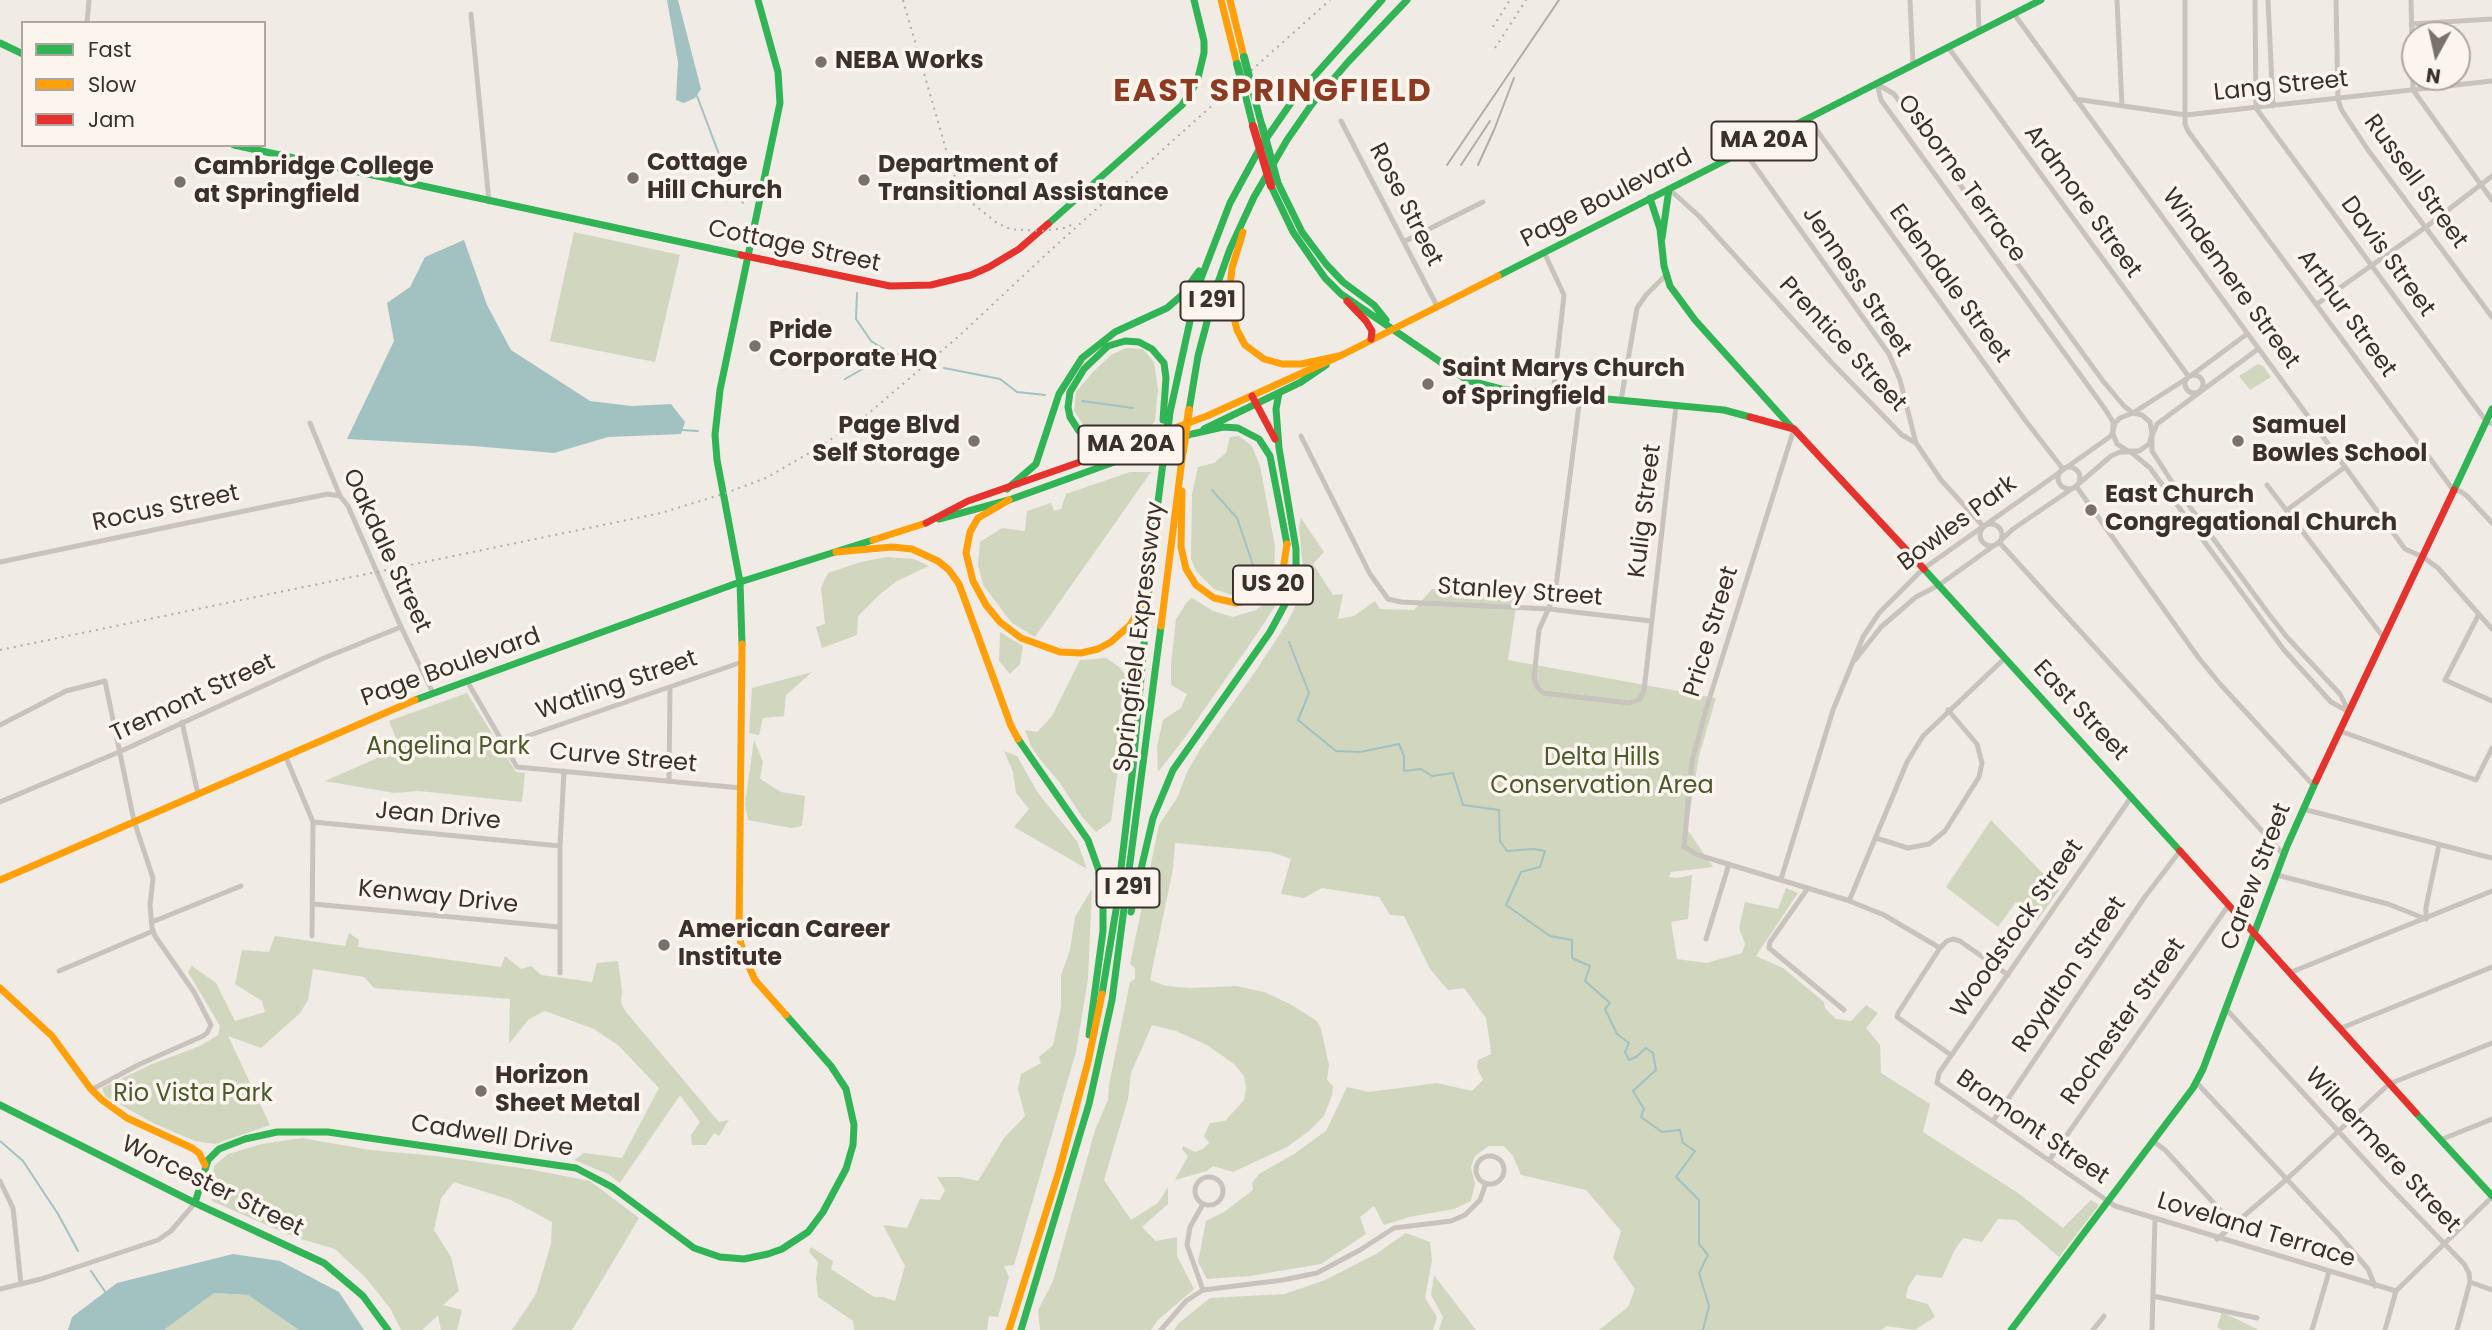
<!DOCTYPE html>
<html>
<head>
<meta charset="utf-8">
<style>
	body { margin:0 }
	#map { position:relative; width:2492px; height:1330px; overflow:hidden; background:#f0ebe5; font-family:Poppins,sans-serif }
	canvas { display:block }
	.legend { position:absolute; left:21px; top:21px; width:245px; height:126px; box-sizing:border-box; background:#fbf5ee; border:2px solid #aea6a0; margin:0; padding:9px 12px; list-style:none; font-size:21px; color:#3b302b }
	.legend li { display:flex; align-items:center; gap:14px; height:35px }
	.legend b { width:35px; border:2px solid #aea6a0 }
	.north { position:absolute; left:2401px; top:21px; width:70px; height:70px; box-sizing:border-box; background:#fbf5ee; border:2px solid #aea6a0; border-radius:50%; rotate:188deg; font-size:19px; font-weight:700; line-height:28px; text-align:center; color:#3b302b }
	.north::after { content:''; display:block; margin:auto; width:24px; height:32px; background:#7a716c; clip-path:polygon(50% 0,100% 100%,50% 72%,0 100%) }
</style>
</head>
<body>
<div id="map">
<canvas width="2492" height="1330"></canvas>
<ul class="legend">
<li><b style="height:9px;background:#30b455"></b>Fast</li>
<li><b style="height:9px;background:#ff9f0a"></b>Slow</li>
<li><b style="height:9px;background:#e5322d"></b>Jam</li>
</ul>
<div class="north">N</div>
</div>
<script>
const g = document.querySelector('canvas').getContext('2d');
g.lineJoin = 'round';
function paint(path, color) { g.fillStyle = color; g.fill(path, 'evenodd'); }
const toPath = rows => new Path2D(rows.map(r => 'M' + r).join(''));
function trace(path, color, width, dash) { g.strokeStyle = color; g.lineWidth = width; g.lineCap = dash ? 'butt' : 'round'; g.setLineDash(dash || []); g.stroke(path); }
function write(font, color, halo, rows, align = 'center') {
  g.font = font + ' Poppins,sans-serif'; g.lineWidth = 7; g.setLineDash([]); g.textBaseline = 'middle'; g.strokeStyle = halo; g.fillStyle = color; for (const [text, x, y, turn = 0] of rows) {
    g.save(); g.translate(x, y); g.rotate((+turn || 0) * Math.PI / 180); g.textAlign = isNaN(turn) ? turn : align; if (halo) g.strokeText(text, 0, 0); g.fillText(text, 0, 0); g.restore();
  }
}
paint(toPath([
	[574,232,680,255,655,362,550,341],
	[1126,348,1143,349,1154,362,1158,389,1155,421,1147,430,1117,434,1096,432,1083,424,1074,411,1076,392,1092,373,1111,355],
	[2258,364,2263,366,2271,377,2250,390,2239,376],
	[1239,436,1252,446,1260,466,1275,546,1274,574,1265,582,1249,593,1231,595,1214,589,1196,571,1191,559,1192,494,1198,467,1214,463,1226,453,1230,437],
	[1130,472,1151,472,1035,637,1012,623,983,585,978,565,980,542,1002,528,1025,531,1027,511,1051,503,1054,511,1061,509,1066,494],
	[1301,518,1324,552,1313,564,1333,595,1343,594,1338,619,1354,616,1375,601,1380,609,1414,610,1432,589,1518,593,1508,660,1716,698,1699,756,1687,829,1713,867,1671,872,1669,877,1676,878,1692,875,1688,919,1671,922,1677,959,1706,963,1742,953,1745,944,1739,928,1745,902,1778,909,1786,888,1798,893,1756,956,1783,968,1824,1002,1825,1008,1836,1019,1851,1021,1866,1005,1878,1013,1866,1028,1880,1045,1881,1073,1930,1104,1923,1132,2018,1193,2063,1228,2091,1200,2099,1205,2059,1257,2016,1220,1998,1219,1982,1242,1963,1238,1954,1251,1942,1278,1916,1275,1908,1287,1906,1298,1928,1304,1935,1317,1915,1330,1886,1326,1882,1330,1599,1330,1628,1307,1635,1289,1613,1258,1621,1231,1586,1190,1521,1175,1513,1156,1504,1146,1489,1146,1475,1156,1471,1167,1475,1184,1471,1201,1454,1209,1409,1217,1384,1225,1374,1206,1360,1217,1366,1234,1321,1264,1250,1276,1207,1279,1198,1262,1206,1221,1224,1212,1253,1190,1252,1183,1259,1174,1294,1154,1326,1131,1347,1087,1369,1092,1437,1083,1472,1091,1483,1080,1477,1068,1478,1060,1491,1054,1490,1044,1486,1018,1464,988,1448,990,1430,969,1404,916,1390,915,1379,897,1322,888,1304,898,1281,894,1291,859,1271,852,1175,843,1173,869,1150,980,1166,986,1191,988,1236,986,1264,992,1290,1004,1317,1021,1321,1029,1329,1065,1327,1080,1333,1086,1332,1095,1324,1116,1309,1131,1287,1147,1233,1172,1213,1166,1207,1171,1175,1180,1188,1156,1182,1149,1183,1146,1195,1152,1203,1149,1209,1143,1204,1136,1210,1123,1225,1121,1244,1100,1246,1088,1244,1076,1234,1064,1207,1045,1176,1031,1152,1025,1131,1073,1128,1099,1104,1180,1131,1220,1158,1203,1168,1187,1168,1204,1142,1227,1156,1241,1177,1237,1177,1256,1194,1289,1157,1321,1151,1330,1040,1330,1038,1310,1053,1281,1095,1130,1108,1100,1109,1085,1130,982,1135,979,1135,968,1130,964,1159,825,1177,798,1188,770,1201,748,1257,669,1287,623,1302,593,1303,568,1299,527],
	[887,557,914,559,929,566,897,581,879,595,858,616,857,635,822,648,816,627,825,624,821,587,828,573,861,562],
	[1280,592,1277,603,1259,631,1183,740,1158,772,1157,746,1163,720,1181,708,1187,694,1171,685,1171,665,1176,619,1187,602,1192,598,1213,611,1233,617,1256,610],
	[1000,632,1023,646,1020,664,1010,674,999,661],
	[1106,658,1119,667,1130,680,1111,821,1096,832,1082,817,1060,783,1039,758,1031,746,1025,730,1037,732,1052,716,1080,660],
	[812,672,786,695,784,716,763,718,759,735,749,733,752,688],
	[467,693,516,772,525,773,522,802,419,791,394,793,325,781,400,748,389,721],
	[754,740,763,762,760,779,781,792,805,796,802,826,791,828,748,820,745,804],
	[1004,751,1017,756,1038,793,1077,841,1087,869,1014,827,1029,809,1016,793,1013,772],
	[1991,820,2059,890,2037,921,2034,914,2016,902,1998,927,1946,887],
	[1092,889,1088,979,1076,1052,1014,1265,1004,1266,1009,1277,998,1317,989,1316,987,1330,854,1330,853,1321,818,1297,816,1278,818,1262,809,1252,811,1247,833,1261,831,1269,874,1297,883,1297,895,1301,905,1266,883,1225,907,1228,920,1199,940,1200,945,1190,937,1177,960,1177,978,1181,1004,1138,1025,1116,1018,1089,1021,1074,1041,1063,1039,1057,1053,1045,1061,1007,1061,975,1070,950,1075,917],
	[349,933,359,940,358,947,501,967,505,956,521,969,531,966,541,975,592,982,597,963,618,961,622,990,621,1003,626,1012,719,1122,729,1120,719,1136,714,1133,706,1145,692,1145,691,1135,700,1122,680,1095,620,1183,608,1174,574,1160,584,1153,622,1158,659,1088,619,1046,594,1029,545,1011,529,1019,509,1044,510,999,374,988,364,977,313,969,308,1000,300,1013,261,1048,228,1036,270,1125,215,1144,195,1141,153,1123,105,1096,102,1088,152,1064,200,1046,218,1035,220,1026,188,972,192,966,216,983,235,1021,265,1012,262,1001,235,984,242,950,269,952,275,936,345,946],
	[302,1138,370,1150,436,1156,528,1169,590,1181,639,1218,572,1330,512,1330,536,1294,551,1244,552,1222,511,1200,454,1182,441,1198,434,1230,451,1257,459,1291,443,1305,462,1310,457,1330,441,1330,438,1315,422,1330,401,1330,390,1308,365,1277,335,1249,294,1237,212,1201,214,1166,228,1154,262,1144],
	[1406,1233,1430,1242,1432,1260,1425,1298,1437,1317,1433,1330,1174,1330,1179,1323,1210,1298,1285,1294,1325,1280,1376,1254],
	[1434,1275,1476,1330,1439,1330,1443,1317,1431,1295],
	[214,1293,248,1295,299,1330,164,1330],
	[2222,1312,2259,1330,2222,1330,2217,1327]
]), '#d1d6bf');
paint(toPath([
	[667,0,678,0,701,89,695,98,684,103,676,100,678,62],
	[464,240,487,305,511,350,590,401,632,406,671,404,685,422,681,434,608,437,554,453,474,446,347,439,394,341,387,303,410,287,425,257],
	[233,1254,280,1261,339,1292,364,1330,299,1330,248,1295,214,1293,164,1330,68,1330,72,1317,117,1283]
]), '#a1c2c1');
trace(toPath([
	[697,96,728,178,743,203],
	[857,293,856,319,871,341,890,353,915,357],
	[944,368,1000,379,1017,392,1045,395],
	[845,379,889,354],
	[1082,401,1133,408],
	[682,430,698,431],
	[1212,490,1237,518,1254,568],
	[1289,642,1309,693,1298,720,1336,751,1360,752,1399,744,1404,756,1404,771,1421,769,1432,776,1453,773,1463,805,1499,810,1500,841,1507,851,1534,849,1545,851,1540,867,1521,872,1506,905,1550,936,1572,940,1572,958,1590,966,1585,981,1610,1003,1605,1009,1617,1034,1629,1043,1625,1052,1629,1060,1636,1057,1646,1048,1653,1053,1656,1070,1633,1091,1644,1109,1641,1117,1662,1132,1680,1130,1683,1143,1695,1151,1676,1177,1699,1200,1699,1244,1708,1255,1699,1273,1709,1306,1703,1330],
	[0,1141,23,1161,58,1214,78,1251],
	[91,1271,106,1293]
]), '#a1c2c1', 2);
trace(toPath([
	[1910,0,1913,65],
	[1978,0,1979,30],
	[2117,0,2122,106],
	[2185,0,2185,124,2188,131,2454,491,2460,491,2467,496,2492,523],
	[2255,0,2256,108,2427,341,2486,421,2492,424],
	[2268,0,2273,106],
	[2336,0,2338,99,2341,109,2368,150,2492,317],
	[2411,0,2413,90,2492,200],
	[471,14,489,202],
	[2014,14,2405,549,2423,557,2438,568,2492,629],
	[87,23,89,0],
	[2411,24,2492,19],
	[1948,47,2189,377],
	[1877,84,1894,94,2103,381,2124,406,2133,413,2189,377,2247,334],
	[2075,99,2186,115,2492,81],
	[1808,118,2025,420,2063,469],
	[1341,121,1437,306],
	[1744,151,1889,354,1900,380,1916,443],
	[1669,189,1699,216,1832,363,1902,435,1916,443,1941,480,1984,527],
	[1405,241,1483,202],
	[1544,252,1564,295,1553,394],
	[2317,304,2426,227,2492,176],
	[2258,349,2157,424,2152,436,2152,451,2176,488,2268,613,2286,636,2340,694,2348,710],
	'2185 384a9 9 0 1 1 18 0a9 9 0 1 1-18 0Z',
	[1580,397,1555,594,1539,630,1534,678,1537,687,1543,693,1629,703,1640,699,1644,691,1676,406],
	[1621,400,1637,308,1646,295,1666,275],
	[310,423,340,496,348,506,401,627,433,693],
	[1794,429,1708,703,1692,761,1684,847,1698,855,1847,900,1884,915,1940,948],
	[1301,436,1370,574,1388,599,1401,602,1549,609,1651,621],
	'2058 478a11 11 0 1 1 22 0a11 11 0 1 1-22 0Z',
	[2267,485,2384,638],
	[2076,486,2198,657,2220,684,2314,786],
	[2287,510,2345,467],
	'1980 535a11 11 0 1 1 22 0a11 11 0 1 1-22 0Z',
	[1999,542,2284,855],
	[0,562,278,504,328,494,340,496],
	[2479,614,2445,680,2492,701],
	[1855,660,1881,627,1916,597,1939,585,1999,542,2013,529,2076,486,2111,456,2120,452,2131,452,2150,468,2284,650,2331,702,2349,712],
	[467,681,517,767,741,788],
	[182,722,198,794],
	[0,725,66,691,105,681,134,821,153,878,150,905,152,928,155,936,194,992,211,1025,207,1033,203,1036,140,1064,91,1090],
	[2340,731,2476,780,2492,748],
	[504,744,742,662],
	[285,755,313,822,312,936],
	[669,781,670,687],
	[2132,796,1939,1073,1937,1083,2115,1206,2396,1291],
	[0,802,119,752,324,658,401,627],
	[2303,809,2492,858],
	[313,822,560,846],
	[1876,838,1908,848,1929,844,1945,831,1979,777,1982,763,1977,744,1948,710],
	[2277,875,2388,904,2426,919,2426,907,2439,845],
	[1781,879,1833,710,1863,637,1879,613,1923,569,2111,436,2113,431,2115,423,2120,418,2133,413,2142,415,2150,422,2152,434,2149,444,2139,451,2128,451,2117,444,2113,434,2113,422,2105,409,1881,100,1877,84],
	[1808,888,1770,942,1769,948,1844,1010],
	[1849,901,1907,762,1923,736,2005,658],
	[313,904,559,927],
	[152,922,241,886],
	[1706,939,1729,864],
	[59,971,153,931],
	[560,973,560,846,564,771],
	[2289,973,2492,891],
	[2227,1010,2385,1182,2464,1264,2469,1273,2470,1282,2457,1330],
	[2339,1029,2492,967],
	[1951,1055,1897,1017,1898,1013,1940,948,1947,941,1953,939,1960,941,2008,975],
	[2196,1082,2338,1234,2368,1269,2375,1286],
	[1993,1121,2144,898,2180,851],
	[2440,1140,2492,1119],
	[2153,1141,2165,1150,2234,1225],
	'1476 1170a14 14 0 1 1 28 0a14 14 0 1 1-28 0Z',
	[2050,1159,2228,906],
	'1195 1191a14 14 0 1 1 28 0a14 14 0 1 1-28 0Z',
	[0,1181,13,1208,21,1284],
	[1203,1204,1190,1227,1187,1245,1203,1290],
	[2217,1239,2287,1179,2389,1084,2492,1043],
	[2470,1282,2492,1290],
	[0,1289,41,1279,158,1240,171,1231,195,1203],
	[2153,1296,2257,1318],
	[1161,1330,1186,1301,1203,1290,1283,1280,1317,1273,1360,1250,1394,1228,1451,1221,1465,1215,1480,1200,1486,1183],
	[2093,1330,2104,1316],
	[2152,1330,2155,1219],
	[2312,1330,2329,1272],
	[2385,1330,2396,1291,2492,1197]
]), '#c9c3be', 5);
trace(toPath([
	[0,43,23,54],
	[1250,81,1262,126],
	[1244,90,1253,126],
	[234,145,741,255],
	[1277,181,1302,232,1326,264,1343,282,1374,305,1386,320],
	[1271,186,1293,232,1325,278,1341,294,1467,380,1501,389,1724,410,1750,417],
	[1650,198,1660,229,1664,266,1670,286,1695,320,1793,429],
	[1048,224,1182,105,1197,82,1204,53,1204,41,1194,0],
	[1662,238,1669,189],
	[1498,276,2041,0],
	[1189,410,1198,356,1216,288,1230,249,1254,197,1287,140,1312,104,1348,62,1407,0],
	[1169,417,1197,289,1230,203,1261,146,1293,100,1382,0],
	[1163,420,1166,378,1164,363,1152,349,1139,342,1125,341,1108,346,1084,369,1070,392,1068,407,1070,417,1079,431,1091,439,1121,441,1164,432],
	[1204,429,1301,382,1326,365],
	[1192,434,1223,427,1238,428,1259,439,1270,456,1287,544],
	[1007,489,1036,464,1059,394,1082,358,1115,332,1167,308,1181,296,1199,271],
	[2454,490,2492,409],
	[939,519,1009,500,1189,435],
	[1924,569,2180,851],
	[742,644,740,582,717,460,715,435,720,390,780,103,778,72,758,0],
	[415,700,740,582,873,540],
	[1018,739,1088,840,1098,868,1103,892,1103,931,1089,1035],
	[1131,912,1153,818,1173,770,1270,632,1291,593,1296,572,1296,549,1279,448,1276,409,1279,393],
	[1102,994,1116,910,1133,767,1154,533,1164,455],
	[0,1105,195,1203,324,1263,363,1296,388,1330],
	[2416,1113,2492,1196],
	[195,1203,208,1160,219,1149,245,1139,277,1132,328,1132,576,1168,612,1187,694,1248,720,1257,744,1259,768,1254,782,1249,808,1232,823,1212,846,1169,853,1145,854,1125,846,1089,831,1066,786,1015],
	[1021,1330,1089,1104,1112,1000,1161,626],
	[2011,1330,2193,1088,2203,1069,2287,846,2316,781]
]), '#30b455', 7);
trace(toPath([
	[1221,0,1237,64],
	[1230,0,1244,57],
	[1243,232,1232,268,1229,298,1237,330,1245,345,1264,359,1282,364,1301,364,1339,356],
	[1164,432,1207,416,1344,354,1498,276],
	[1182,491,1181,547,1186,569,1196,585,1214,598,1236,603,1254,599,1272,587,1283,570,1287,544],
	[1009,500,978,518,970,532,966,553,973,581,986,605,1000,622,1021,638,1060,652,1081,653,1098,649,1111,642,1131,624,1141,605,1145,587],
	[873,540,926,523],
	[836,552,892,547,912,549,938,561,949,570,959,584,1011,726,1018,739],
	[1161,626,1183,451],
	[742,644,739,935,744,956,755,980,786,1015],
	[0,880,415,700],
	[0,988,52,1036,90,1088,102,1100,127,1118,192,1148,199,1153,205,1165],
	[1009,1330,1059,1171,1088,1062,1102,994]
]), '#ff9f0a', 7);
trace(toPath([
	[741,255,890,286,931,285,971,275,989,267,1019,249,1048,224],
	[1347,301,1366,321,1372,331,1371,339],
	[1252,396,1275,439],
	[1750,417,1794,429,1924,569],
	[926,523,968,501,1149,438],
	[2316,781,2454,490],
	[2180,851,2416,1113]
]), '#e5322d', 7);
trace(toPath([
	[1447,165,1559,0],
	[1461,165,1490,121],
	[1478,165,1494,130,1514,78]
]), '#b1aca8', 2);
trace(toPath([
	[903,0,949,160,955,177,972,203,997,223,1010,229,1041,231,1065,228,1075,223],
	[1493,27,1510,0],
	[1495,48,1526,0],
	[0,650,661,513,723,494,766,478,816,449,862,419,959,336,1054,247,1330,0]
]), '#b1aca8', 2, [2, 5]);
trace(toPath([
	[1244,57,1250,81],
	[1237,64,1244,90],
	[1262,126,1277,181],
	[1164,455,1169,417]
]), '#30b455', 8);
trace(toPath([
	[1183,451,1189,410]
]), '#ff9f0a', 8);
trace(toPath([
	[1253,126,1271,186]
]), '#e5322d', 8);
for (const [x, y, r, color] of [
	[821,62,7,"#7a716c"],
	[633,178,7,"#7a716c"],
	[864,180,7,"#7a716c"],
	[180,182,7,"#7a716c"],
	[755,346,7,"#7a716c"],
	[1428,384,7,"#7a716c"],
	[974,441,7,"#7a716c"],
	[2238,441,7,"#7a716c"],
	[2091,510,7,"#7a716c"],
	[664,945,7,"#7a716c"],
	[481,1091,7,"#7a716c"]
]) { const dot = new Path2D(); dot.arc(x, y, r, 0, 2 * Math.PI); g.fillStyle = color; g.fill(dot); trace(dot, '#fbf5ee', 2.5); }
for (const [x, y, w] of [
	[1764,141,105],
	[1212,301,63],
	[1131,445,105],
	[1273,585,80],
	[1128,888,63]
]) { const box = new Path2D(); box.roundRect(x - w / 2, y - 19.5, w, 39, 5); g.fillStyle = '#fbf5ee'; g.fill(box); trace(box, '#3b302b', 2); }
write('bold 23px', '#3b302b', null, [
	["MA 20A",1764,141],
	["I 291",1212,301],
	["MA 20A",1131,445],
	["US 20",1273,585],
	["I 291",1128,888]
]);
write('bold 24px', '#3b302b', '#fbf5ee', [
	["NEBA Works",835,62],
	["Cottage",647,164],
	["Hill Church",647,192],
	["Department of",878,166],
	["Transitional Assistance",878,194],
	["Cambridge College",194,168],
	["at Springfield",194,196],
	["Pride",769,332],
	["Corporate HQ",769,360],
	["Saint Marys Church",1442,370],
	["of Springfield",1442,398],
	["Page Blvd",960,427,"right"],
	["Self Storage",960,455,"right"],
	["Samuel",2252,427],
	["Bowles School",2252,455],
	["East Church",2105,496],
	["Congregational Church",2105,524],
	["American Career",678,931],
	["Institute",678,959],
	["Horizon",495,1077],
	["Sheet Metal",495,1105]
], 'left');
write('24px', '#3b302b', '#fbf5ee', [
	["Lang Street",2281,87,-6],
	["Osborne Terrace",1961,179,54],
	["Russell Street",2415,182,54],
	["Page Boulevard",1607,199,-27],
	["Ardmore Street",2082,202,54],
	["Rose Street",1405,205,63],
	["Cottage Street",794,247,12],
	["Davis Street",2387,257,54],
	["Windemere Street",2230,279,54],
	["Jenness Street",1856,282,56],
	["Edendale Street",1949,284,54],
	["Arthur Street",2346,314,54],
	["Prentice Street",1842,345,47],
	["Rocus Street",166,509,-12],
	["Kulig Street",1646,511,-83],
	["Bowles Park",1958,524,-37],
	["Oakdale Street",386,551,65],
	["Stanley Street",1520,593,4],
	["Price Street",1712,632,-73],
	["Springfield Expressway",1140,637,-83],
	["Page Boulevard",451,668,-20],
	["Watling Street",617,686,-19],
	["Tremont Street",193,699,-25],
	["East Street",2080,711,47],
	["Curve Street",623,759,5],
	["Jean Drive",438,817,5],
	["Carew Street",2257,877,-69],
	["Kenway Drive",438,898,6],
	["Woodstock Street",2018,929,-55],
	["Royalton Street",2070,975,-56],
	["Rochester Street",2124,1022,-55],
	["Bromont Street",2032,1128,35],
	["Cadwell Drive",492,1137,9],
	["Wildermere Street",2382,1151,47],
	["Worcester Street",212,1187,26],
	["Loveland Terrace",2256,1231,17]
]);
write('24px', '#4a5a2e', '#fbf5ee', [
	["Angelina Park",448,748],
	["Delta Hills",1602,759],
	["Conservation Area",1602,787],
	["Rio Vista Park",193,1095]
]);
g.letterSpacing = '2px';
write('bold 32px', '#8c3b22', '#fbf5ee', [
	["EAST SPRINGFIELD",1273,93]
]);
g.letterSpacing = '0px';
</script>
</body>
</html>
